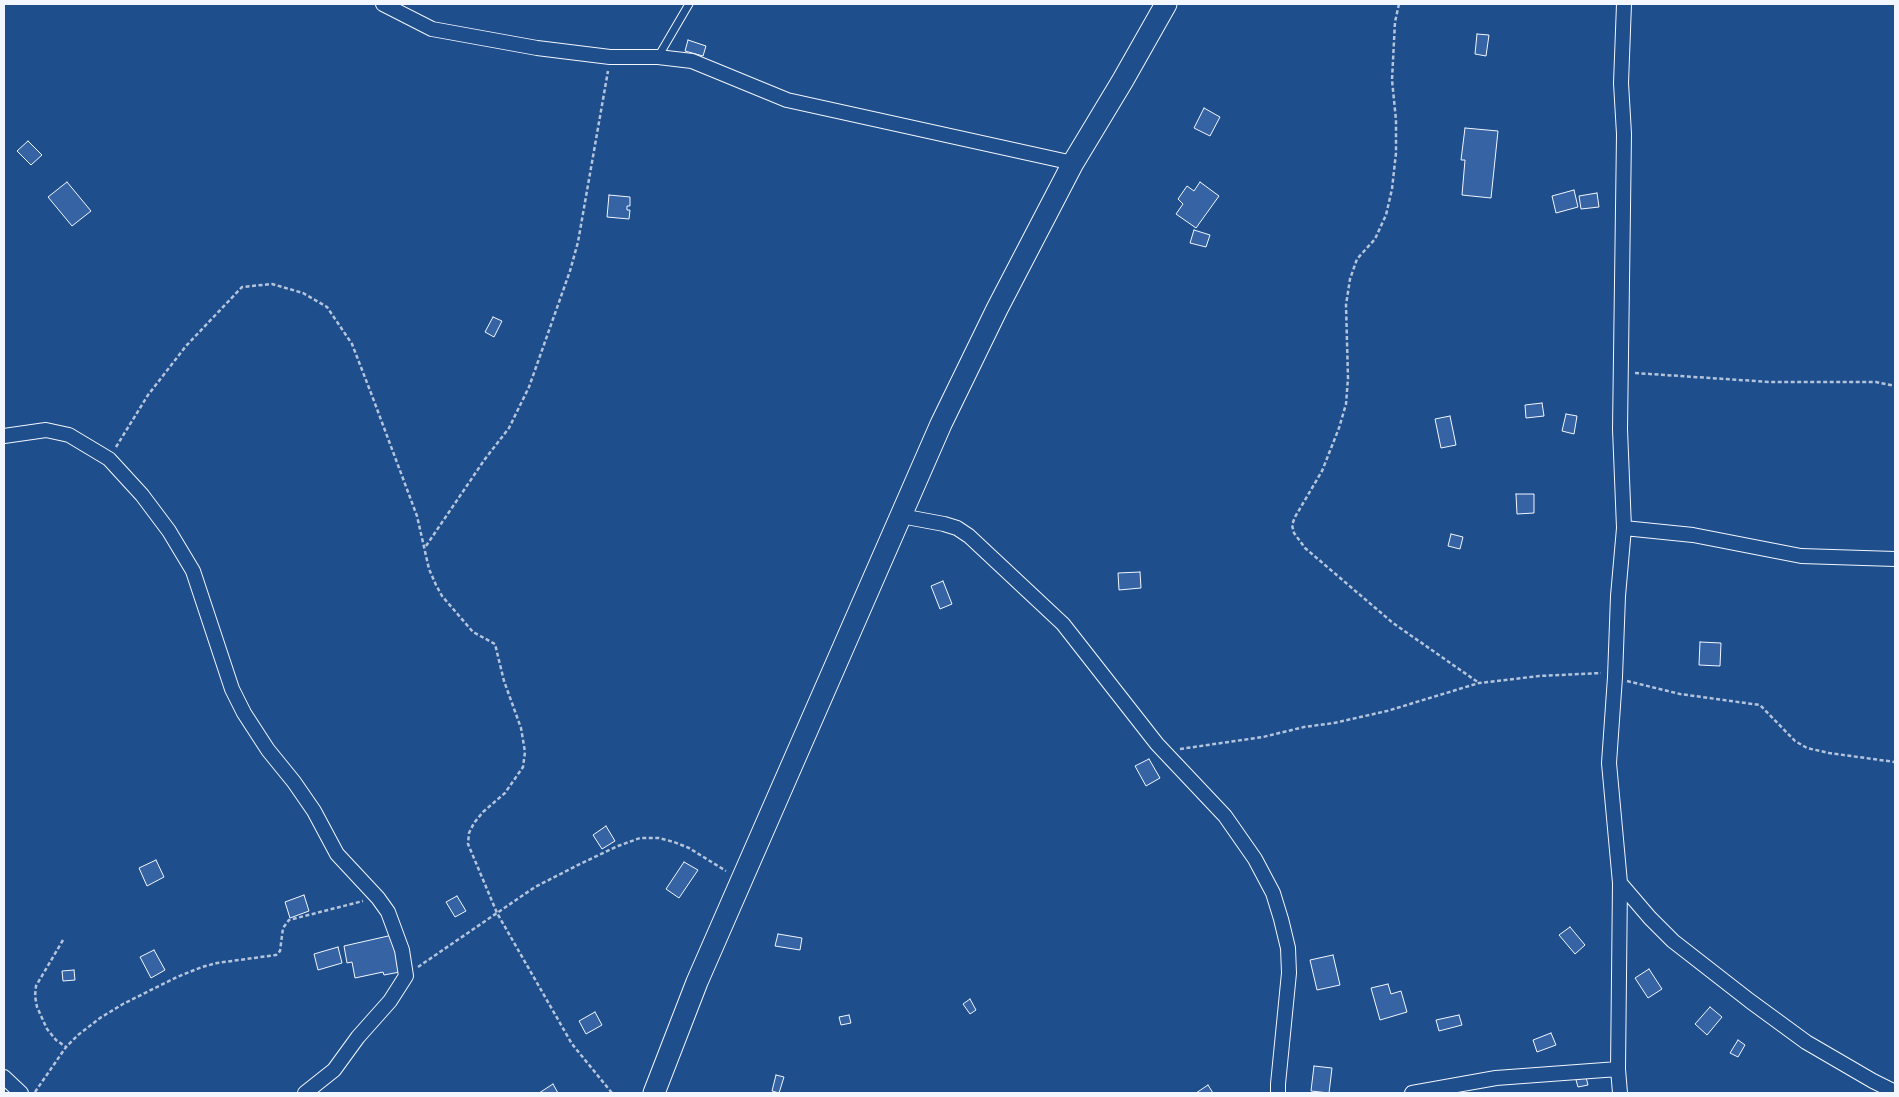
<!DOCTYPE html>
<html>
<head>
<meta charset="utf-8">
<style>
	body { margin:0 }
	#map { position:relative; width:1899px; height:1097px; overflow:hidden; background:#1f4e8c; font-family:Overpass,sans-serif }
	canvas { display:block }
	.frame { position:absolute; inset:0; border:5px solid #f2f6ff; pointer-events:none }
</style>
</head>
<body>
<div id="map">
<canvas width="1899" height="1097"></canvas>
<div class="frame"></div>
</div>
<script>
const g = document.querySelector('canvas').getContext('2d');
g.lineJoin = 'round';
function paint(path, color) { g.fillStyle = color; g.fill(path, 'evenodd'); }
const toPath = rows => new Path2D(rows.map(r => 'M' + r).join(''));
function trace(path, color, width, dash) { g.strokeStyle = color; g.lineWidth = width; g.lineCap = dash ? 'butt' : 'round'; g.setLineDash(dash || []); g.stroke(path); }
const building = toPath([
	[1477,34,1489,35,1486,56,1475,54,1477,34],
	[688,40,706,46,703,56,685,51,688,40],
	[1204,108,1220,117,1210,136,1194,128,1204,108],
	[1465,128,1498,131,1491,198,1462,195,1465,160,1461,160,1465,128],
	[28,141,42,155,31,165,17,151,28,141],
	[67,182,91,211,72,226,48,197,67,182],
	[1200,182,1219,196,1196,228,1176,214,1183,204,1178,199,1187,186,1194,191,1200,182],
	[1574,190,1578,207,1556,213,1552,196,1574,190],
	[1597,193,1599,207,1581,209,1579,196,1597,193],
	[609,195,630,197,630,206,627,206,627,210,630,210,629,219,607,217,609,195],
	[1194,230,1210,235,1206,247,1190,243,1194,230],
	[493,317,502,321,494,337,485,332,493,317],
	[1542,403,1544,416,1526,418,1525,405,1542,403],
	[1566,414,1577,416,1574,434,1562,431,1566,414],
	[1450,416,1456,445,1441,448,1435,419,1450,416],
	[1516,494,1534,494,1534,513,1517,514,1516,494],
	[1451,534,1463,537,1460,549,1448,546,1451,534],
	[1140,572,1141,588,1119,590,1118,573,1140,572],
	[943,581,952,604,940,609,931,586,943,581],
	[1700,642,1721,643,1720,666,1699,665,1700,642],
	[1149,759,1160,778,1146,786,1135,766,1149,759],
	[606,826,615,841,602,849,593,835,606,826],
	[156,860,164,877,147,886,139,868,156,860],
	[684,862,698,870,679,898,666,889,684,862],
	[304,895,309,911,290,918,285,902,304,895],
	[457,896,466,911,455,917,446,902,457,896],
	[1570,927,1585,945,1575,954,1559,935,1570,927],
	[397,934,405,971,384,975,383,972,355,978,352,962,347,963,344,946,397,934],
	[778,934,802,938,800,950,775,946,778,934],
	[338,947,342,963,318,970,314,954,338,947],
	[154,950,165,970,151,978,140,957,154,950],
	[1333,955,1340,985,1317,990,1310,960,1333,955],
	[1649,969,1662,989,1648,998,1635,978,1649,969],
	[74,970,75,980,63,981,62,971,74,970],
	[1388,984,1391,994,1401,991,1407,1012,1380,1020,1371,988,1388,984],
	[970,999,976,1010,970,1014,963,1004,970,999],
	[1710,1007,1722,1017,1707,1035,1695,1024,1710,1007],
	[595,1012,602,1025,586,1034,579,1021,595,1012],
	[849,1015,851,1023,841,1025,839,1017,849,1015],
	[1459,1015,1462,1025,1439,1031,1436,1020,1459,1015],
	[1551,1033,1556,1045,1537,1052,1533,1040,1551,1033],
	[1738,1040,1745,1045,1738,1057,1730,1053,1738,1040],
	[1314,1066,1332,1068,1329,1093,1311,1091,1314,1066],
	[776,1075,784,1077,779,1093,772,1091,776,1075],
	[1586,1077,1588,1085,1578,1087,1576,1080,1586,1077],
	[553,1084,558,1093,539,1093,553,1084],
	[1208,1085,1213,1093,1196,1093,1208,1085]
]);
paint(building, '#3563a3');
trace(building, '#f2f6ff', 1);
const lane = toPath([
	[658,57,689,4]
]);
const street = toPath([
	[383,4,432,29,537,48,610,57,658,57,692,61,787,100,1073,163],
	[1624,4,1621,83,1624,134,1620,429,1624,528,1618,596,1615,677,1609,763,1620,883,1650,918,1673,941,1750,1001,1806,1042,1873,1081,1895,1092],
	[4,436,46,430,69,435,109,459,142,495,169,531,193,571,232,689,244,713,268,750,294,782,314,811,337,854,378,898,388,912,402,950,406,976,390,1001,358,1037,334,1070,305,1093],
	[901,516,944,524,957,528,969,536,1063,624,1157,744,1225,816,1255,859,1273,893,1281,919,1288,948,1289,973,1278,1084,1278,1093],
	[1624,528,1693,535,1801,556,1895,559],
	[4,1077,21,1093],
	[1412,1093,1496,1078,1618,1069],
	[1620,1093,1618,1069,1620,883]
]);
const primary = toPath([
	[654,1093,697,982,941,424,997,309,1073,163,1123,80,1166,4]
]);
trace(lane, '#f2f6ff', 9);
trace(street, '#f2f6ff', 16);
trace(primary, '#f2f6ff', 23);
trace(toPath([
	[1399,4,1395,22,1392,80,1396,120,1396,153,1392,189,1386,215,1375,239,1357,259,1350,279,1346,305,1348,378,1346,404,1339,428,1322,471,1295,517,1292,525,1294,533,1305,548,1393,623,1479,683],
	[1635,373,1770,382,1876,382,1895,386],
	[116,447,148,395,186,346,242,287,272,284,303,293,327,307,352,344,371,393,417,516,429,569,436,585,442,596,473,632,495,644,504,681,521,728,525,752,523,767,505,793,483,812,474,823,469,833,468,844,497,913,572,1044,612,1093],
	[426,546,485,459,509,428,529,387,570,271,578,242,608,71],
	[1627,681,1680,694,1760,705,1795,741,1807,748,1829,753,1895,762],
	[1180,749,1263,737,1304,727,1334,723,1387,711,1479,683,1539,676,1601,673],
	[63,940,36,986,35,996,37,1007,47,1029,56,1040,66,1047],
	[418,967,535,887,582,863,618,846,640,838,659,838,674,842,689,848,726,871],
	[35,1092,66,1047,78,1035,100,1018,123,1004,177,977,202,967,217,963,276,955,280,951,283,928,289,920,363,901]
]), '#b3c4dc', 2.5, [4, 2.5]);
trace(lane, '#1f4e8c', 7);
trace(street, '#1f4e8c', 14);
trace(primary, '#1f4e8c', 21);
</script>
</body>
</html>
